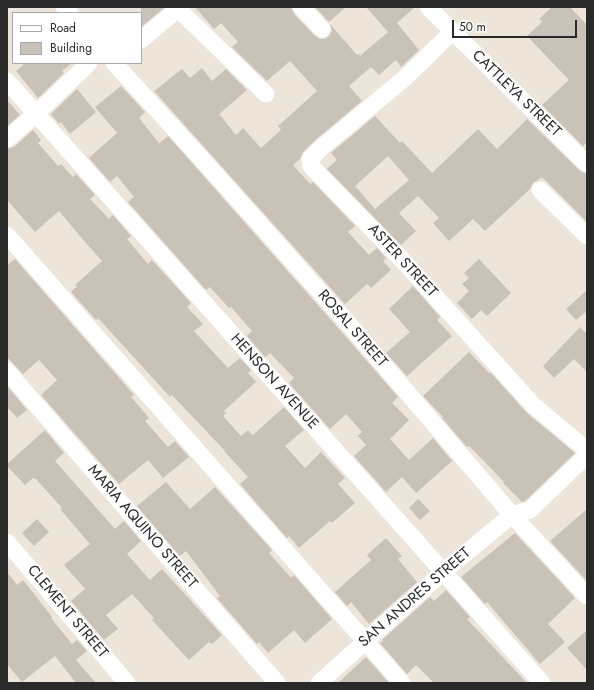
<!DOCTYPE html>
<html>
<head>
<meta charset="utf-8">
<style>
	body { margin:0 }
	#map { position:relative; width:594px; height:690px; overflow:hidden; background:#ede5d9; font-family:Jost,sans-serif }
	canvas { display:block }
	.frame { position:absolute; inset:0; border:8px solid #292929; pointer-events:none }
	.legend { position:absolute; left:12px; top:12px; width:130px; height:52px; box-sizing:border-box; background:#fff; border:1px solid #a9a9a9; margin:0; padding:5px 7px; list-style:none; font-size:12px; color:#292929 }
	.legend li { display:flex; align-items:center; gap:8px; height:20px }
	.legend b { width:20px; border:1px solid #a9a9a9 }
	.scale { position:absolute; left:452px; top:20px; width:125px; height:18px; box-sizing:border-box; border:2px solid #292929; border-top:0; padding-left:5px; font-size:12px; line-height:14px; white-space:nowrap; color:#292929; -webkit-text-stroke:3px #fff; paint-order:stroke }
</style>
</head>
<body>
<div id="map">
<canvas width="594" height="690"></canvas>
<div class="frame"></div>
<ul class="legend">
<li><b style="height:5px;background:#fff"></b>Road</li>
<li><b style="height:11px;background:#c8c2b9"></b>Building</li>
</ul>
<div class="scale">50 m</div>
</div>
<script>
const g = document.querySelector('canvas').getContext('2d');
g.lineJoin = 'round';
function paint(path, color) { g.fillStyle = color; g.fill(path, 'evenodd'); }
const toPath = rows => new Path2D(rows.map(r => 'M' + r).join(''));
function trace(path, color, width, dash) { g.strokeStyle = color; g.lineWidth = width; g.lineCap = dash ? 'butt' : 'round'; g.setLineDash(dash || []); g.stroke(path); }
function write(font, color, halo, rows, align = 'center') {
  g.font = font + ' Jost,sans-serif'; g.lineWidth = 4; g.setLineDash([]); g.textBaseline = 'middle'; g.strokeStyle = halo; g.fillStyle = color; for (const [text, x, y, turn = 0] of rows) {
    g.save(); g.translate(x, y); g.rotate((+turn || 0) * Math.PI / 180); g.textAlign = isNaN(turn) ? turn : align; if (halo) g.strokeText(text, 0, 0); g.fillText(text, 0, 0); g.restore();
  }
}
paint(toPath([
	[141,7,165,7,141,27],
	[195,7,291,7,294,14,315,36,320,39,325,39,329,36,332,31,330,24,357,55,359,54,360,56,388,32,366,7,415,7,397,23,419,50,401,67,396,60,379,75,371,67,349,86,362,101,314,141,303,152,300,159,293,165,310,184,313,182,355,226,348,232,369,255,377,248,386,258,383,261,391,270,371,288,367,284,345,304,154,91,182,69,190,78,202,68,212,81,226,69,247,90,219,114,236,135,243,128,261,148,281,130,278,126,317,91,290,61,267,81,232,47,238,42,221,23,214,29],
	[315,7,346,7,329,22],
	[552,7,570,7,587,25,587,142,583,146,542,105,569,80,527,36,542,22,539,19],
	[25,63,72,63,62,71,64,73,38,98,16,71],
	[121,86,145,112,139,118,159,143,168,136,339,329,398,397,392,403,409,420,390,439,409,460,433,438,452,461,416,493,402,477,386,492,354,456,366,445,358,436,362,432,346,414,330,429,289,383,294,378,270,353,265,357,247,336,252,331,231,307,229,308,210,287,206,290,128,202,134,197,117,176,110,182,89,158,117,133,95,107],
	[77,89,96,112,70,134,61,122,59,124,51,114],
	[7,100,20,115,7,126],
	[375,116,400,143,402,141,432,173,478,129,497,149,527,119,580,171,587,174,587,222,542,177,533,183,530,189,485,231,473,219,449,241,433,223,439,218,418,196,399,213,416,231,401,245,327,169,337,160,331,153],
	[388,156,409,180,375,209,355,186],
	[33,130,41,140,38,143,58,166,61,164,73,177,76,174,95,195,90,199,109,219,113,215,131,236,127,239,148,264,152,260,191,303,187,307,203,324,194,331,228,368,240,358,251,370,248,373,256,382,224,411,226,413,223,416,241,436,248,430,253,435,284,407,304,430,285,446,305,468,321,452,345,478,338,484,355,503,332,523,330,521,299,548,289,536,287,538,240,484,248,477,224,451,225,451,172,395,170,397,98,318,96,320,71,292,77,286,75,285,102,261,79,235,59,211,35,232,7,200,7,149,14,147],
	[15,259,134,395,131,397,149,418,145,421,168,447,175,441,189,457,163,478,148,460,119,484,41,395,57,380,39,360,23,374,7,357,7,265],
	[479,259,511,293,487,316,481,310,472,319,457,303,469,291,462,284,469,278,464,273],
	[413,286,440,317,437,320,452,336,407,376,386,353,410,332,389,309],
	[587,290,587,311,576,320,566,309],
	[580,327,587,334,587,372,574,359,554,378,543,366],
	[469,352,489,373,490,372,527,413,575,453,525,501,522,502,503,483,504,482,482,459,469,446,467,447,442,418,443,417,423,396],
	[7,386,27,410,17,418,7,407],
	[45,430,64,453,55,461,115,529,124,521,141,541,127,554,150,580,162,569,222,635,212,644,209,642,189,660,152,620,154,618,132,594,106,615,118,629,104,640,71,601,85,589,64,565,90,544,60,509,62,508,36,479,33,478,25,485,7,466,7,464],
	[166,482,190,509,215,487,272,550,269,553,291,578,294,575,332,619,305,643,294,630,268,653,259,642,257,644,217,598,220,596,186,551,180,556,137,506],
	[418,499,430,511,420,520,409,508],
	[587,509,587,581,550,541],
	[37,519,49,532,34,546,22,533],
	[515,533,575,598,548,624,565,642,540,664,487,602,485,604,461,577],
	[386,538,402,556,398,559,417,582,369,624,351,602,347,606,335,592,371,560,367,555],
	[7,572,17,585,23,580,52,617,51,618,72,644,77,640,87,651,76,660,96,683,76,683,55,656,22,682,7,664],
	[446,590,470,617,467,619,527,683,434,683,416,665,407,674,380,643,383,641,382,640,430,597,434,601],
	[587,630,587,670,567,648],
	[366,657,389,683,338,683]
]), '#c8c2b9');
trace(toPath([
	[64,7,70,13],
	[301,7,322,29],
	[428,7,587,164],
	[178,9,266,94],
	[452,32,406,77,321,148,310,159,311,166,406,264,533,405,587,450],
	[141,40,180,7],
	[114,63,200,157,347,322,512,515,587,596],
	[7,81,542,683],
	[7,139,36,114,89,63],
	[540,190,587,236],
	[7,235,402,683],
	[7,371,277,683],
	[7,542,127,683],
	[319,683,443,572,512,515,530,510,587,455]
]), '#fff', 17);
write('15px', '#292929', '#fff', [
	["CATTLEYA STREET",516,94,44],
	["ASTER STREET",402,261,47],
	["ROSAL STREET",352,329,49],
	["HENSON AVENUE",274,382,48],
	["MARIA AQUINO STREET",142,527,49],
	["SAN ANDRES STREET",415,598,-41],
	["CLEMENT STREET",67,612,50]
]);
</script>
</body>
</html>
